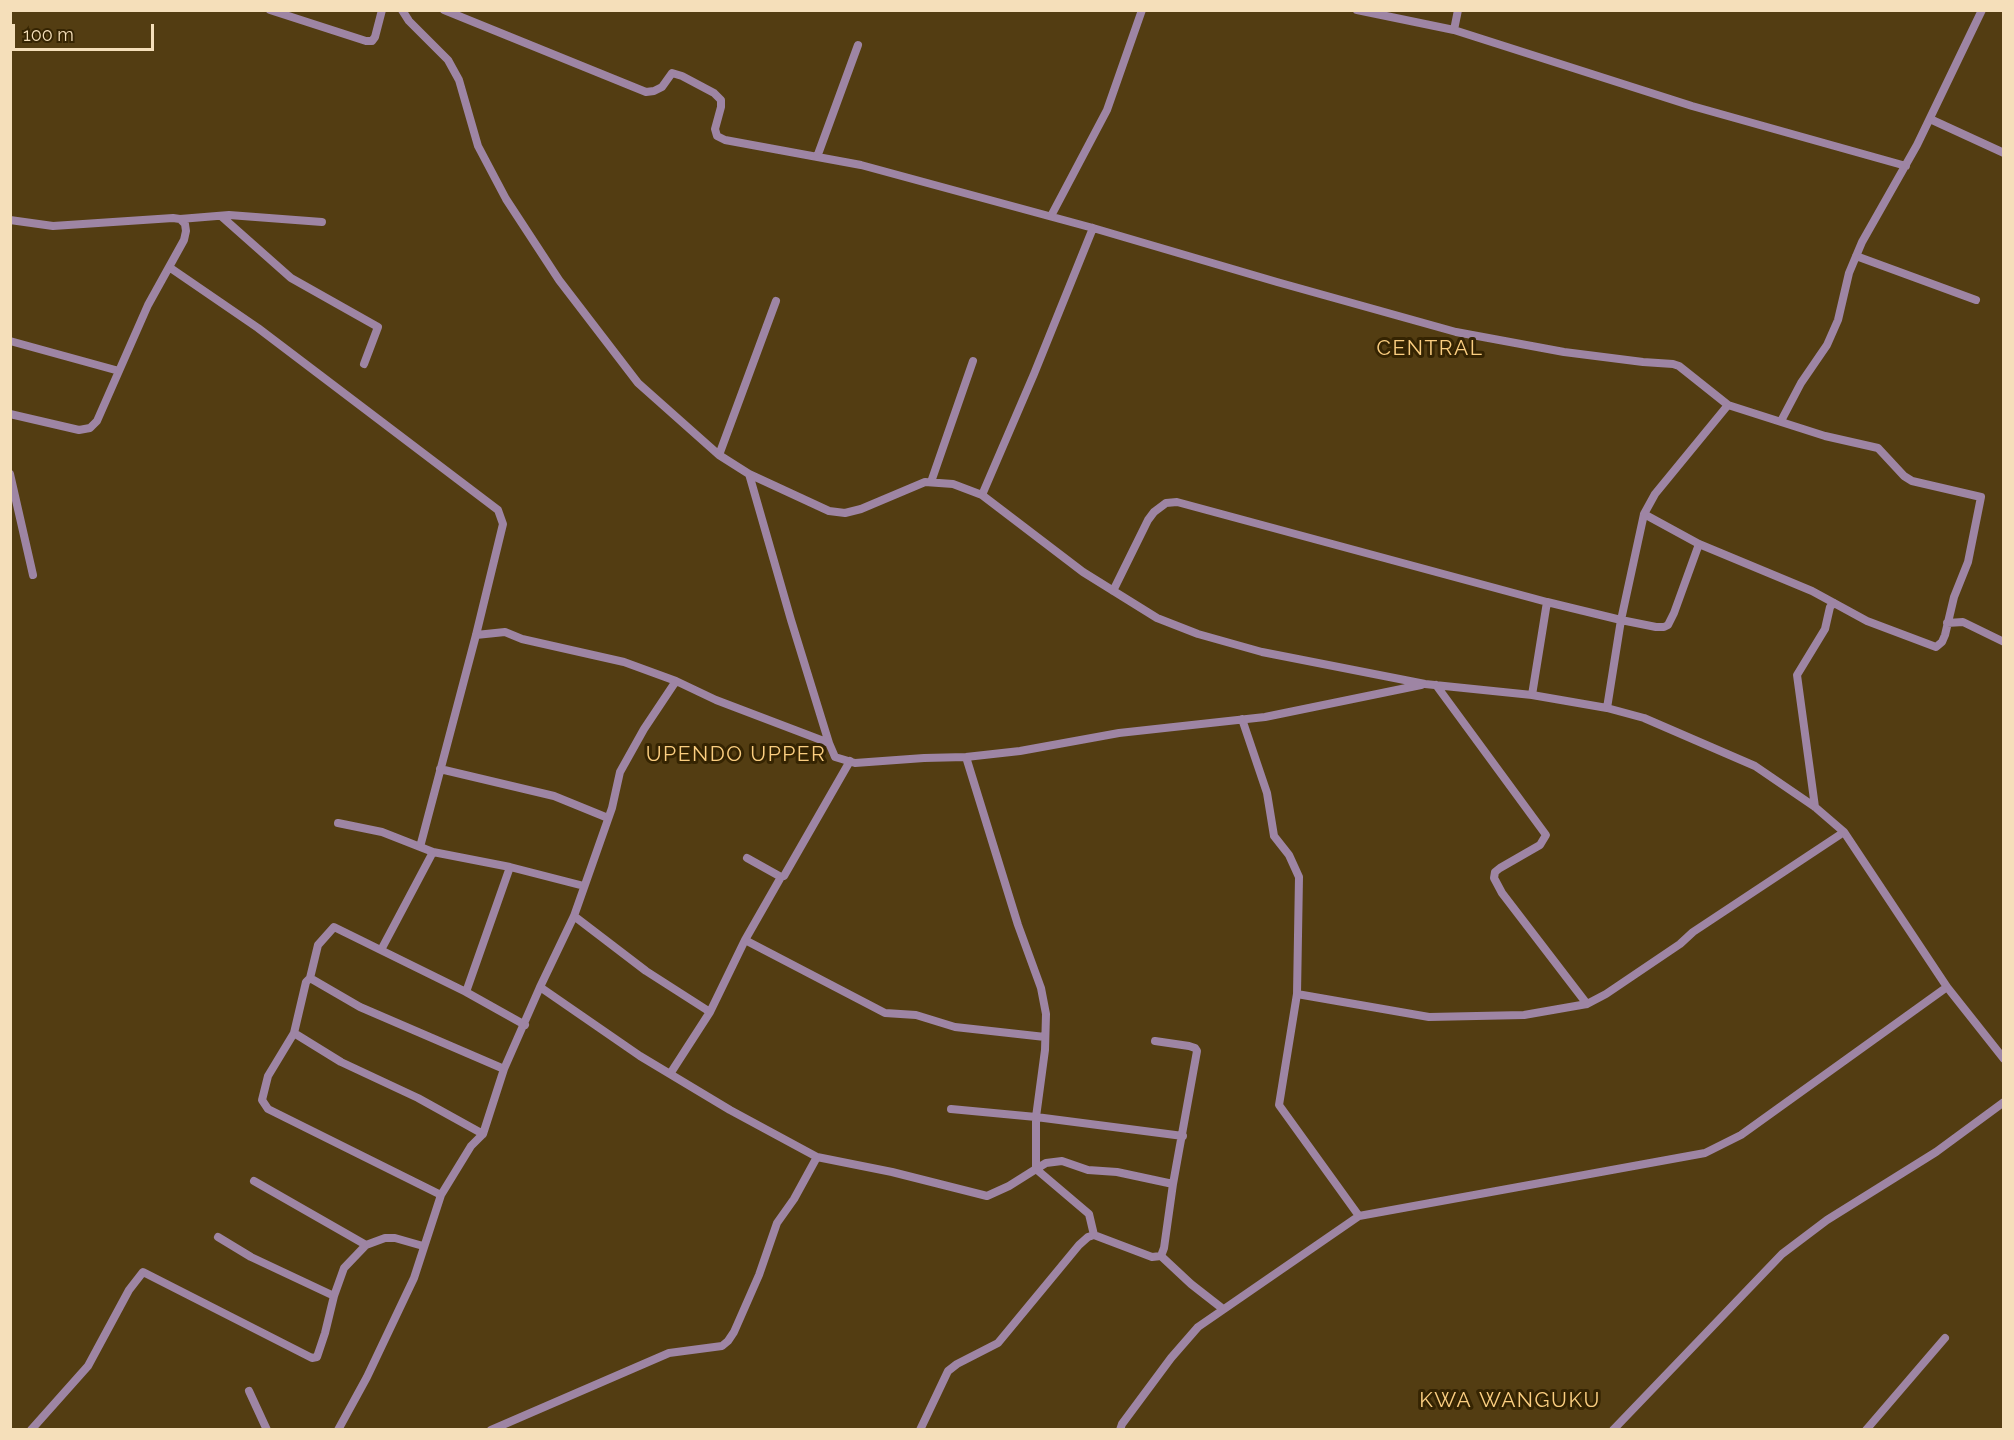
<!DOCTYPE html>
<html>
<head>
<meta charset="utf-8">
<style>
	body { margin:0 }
	#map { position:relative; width:2014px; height:1440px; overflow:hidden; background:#533d12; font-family:Raleway,sans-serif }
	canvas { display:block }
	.frame { position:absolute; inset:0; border:12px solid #f5dfba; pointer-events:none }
	.scale { position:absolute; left:12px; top:24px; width:142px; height:27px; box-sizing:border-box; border:3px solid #f5dfba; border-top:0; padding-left:8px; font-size:18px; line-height:21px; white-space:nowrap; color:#f5dfba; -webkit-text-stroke:4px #352402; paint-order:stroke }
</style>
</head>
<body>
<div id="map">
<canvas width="2014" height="1440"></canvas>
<div class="frame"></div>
<div class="scale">100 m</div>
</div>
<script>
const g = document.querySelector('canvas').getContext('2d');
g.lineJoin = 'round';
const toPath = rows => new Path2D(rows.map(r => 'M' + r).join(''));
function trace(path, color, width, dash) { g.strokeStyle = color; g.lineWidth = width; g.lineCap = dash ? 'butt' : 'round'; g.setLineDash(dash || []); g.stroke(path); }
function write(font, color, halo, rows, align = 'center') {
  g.font = font + ' Raleway,sans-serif'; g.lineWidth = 6; g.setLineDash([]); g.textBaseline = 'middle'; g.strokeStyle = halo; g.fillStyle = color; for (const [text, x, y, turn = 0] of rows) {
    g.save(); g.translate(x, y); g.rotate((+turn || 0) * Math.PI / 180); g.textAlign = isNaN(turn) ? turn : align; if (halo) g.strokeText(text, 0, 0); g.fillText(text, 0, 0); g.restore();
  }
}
trace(toPath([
	[270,10,366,41,372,41,375,37,382,10],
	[402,10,409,21,448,60,459,80,478,146,506,199,559,280,638,383,719,455,749,474,829,511,845,513,861,509,925,482,953,484,982,495,1083,572,1157,618,1198,634,1262,652,1425,684,1532,695,1607,708,1644,718,1755,766,1815,807,1844,832,1947,987,2004,1059],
	[444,10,646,92,654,91,662,87,672,73,682,76,714,93,721,100,721,107,715,129,717,136,725,140,861,165,1093,228,1277,282,1456,332,1564,352,1643,362,1673,364,1679,366,1728,405,1825,436,1878,448,1904,476,1912,481,1981,497,1968,562,1954,597,1945,635,1942,642,1936,647,1867,621,1812,591,1699,544,1644,514],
	[1357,10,1454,30,1692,106,1906,166],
	[1454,30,1458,10],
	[1930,119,2004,153],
	[817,157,858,45],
	[221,216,291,278,378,327,364,364],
	[1051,216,1107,110,1142,10],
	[180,219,229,215,322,222],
	[10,220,53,226,173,218,180,219,185,224,186,231,184,240,148,305,97,421,90,428,79,430,10,414],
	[1856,256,1976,300],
	[169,267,258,328,498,510,503,524,476,635,420,847],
	[10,341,119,371],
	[1781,421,1801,383,1827,345,1838,320,1849,273,1862,242,1917,145,1982,10],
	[719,455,776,301],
	[10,474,33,575],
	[749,474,791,620,829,743],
	[931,482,973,361],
	[982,495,1034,374,1093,228],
	[1113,591,1148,520,1154,512,1166,503,1177,502,1547,602,1621,620,1656,627,1664,627,1668,625,1674,613,1699,544],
	[1947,623,1963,622,2004,642],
	[476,635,505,632,522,639,624,662,676,681,716,700,829,743,835,757,855,763,924,758,966,757,1020,751,1119,733,1265,717,1421,685],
	[1436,685,1546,835,1540,845,1500,868,1495,872,1494,878,1502,893,1587,1004],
	[1532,695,1547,602],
	[1607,708,1621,620,1644,514,1655,494,1728,405],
	[1242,719,1267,793,1274,836,1289,855,1299,877,1297,994,1279,1105,1359,1216],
	[440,769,554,796,608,818],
	[1815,807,1797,675,1825,629,1830,607,1834,603],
	[338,823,382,832,433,852,510,867,584,886],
	[747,858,781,877,784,876,850,761],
	[574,916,646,971,710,1012],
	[745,940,885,1013,916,1015,955,1027,1045,1037],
	[381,950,433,852],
	[310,978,360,1007,504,1069],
	[540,987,640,1056,730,1110,817,1157,892,1172,987,1196,1009,1186,1036,1169,1036,1117,1045,1050,1046,1014,1041,988,1018,925,966,757],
	[466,992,510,867],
	[1297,994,1429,1017,1524,1015,1587,1004,1606,994,1680,944,1693,932,1844,832],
	[294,1033,341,1062,418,1098,483,1134],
	[670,1074,710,1012,745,940,781,877],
	[951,1109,1036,1117,1183,1136],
	[254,1181,366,1245],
	[441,1195,268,1109,262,1100,268,1076,294,1033,306,982,310,978,318,945,334,927,466,992,525,1025],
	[1094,1235,1089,1214,1036,1169,1046,1163,1062,1161,1088,1170,1117,1172,1173,1184],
	[218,1237,251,1257,334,1296],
	[1161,1256,1191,1284,1223,1309],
	[249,1391,267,1430],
	[31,1430,88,1366,129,1290,143,1272,312,1358,317,1357,325,1333,334,1296,344,1268,366,1245,385,1238,395,1238,423,1246],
	[338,1430,367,1377,414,1278,441,1195,471,1146,483,1134,504,1069,540,987,574,916,612,808,620,772,644,729,676,681],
	[491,1430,669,1353,722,1346,728,1341,734,1332,759,1275,777,1223,794,1199,817,1157],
	[920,1430,948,1371,957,1364,998,1343,1079,1245,1088,1237,1094,1235,1152,1257,1161,1256,1164,1248,1173,1184,1197,1051,1195,1048,1189,1046,1155,1041],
	[1120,1430,1122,1424,1171,1358,1198,1327,1359,1216,1705,1153,1741,1135,1947,987],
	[1613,1430,1782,1254,1827,1220,1936,1152,2004,1102],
	[1866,1430,1945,1338]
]), '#9e85a4', 8);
g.letterSpacing = '1.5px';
write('21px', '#fbce80', '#352402', [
	["CENTRAL",1430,349],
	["UPENDO UPPER",736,755],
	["KWA WANGUKU",1510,1401]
]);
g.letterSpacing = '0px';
</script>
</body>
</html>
